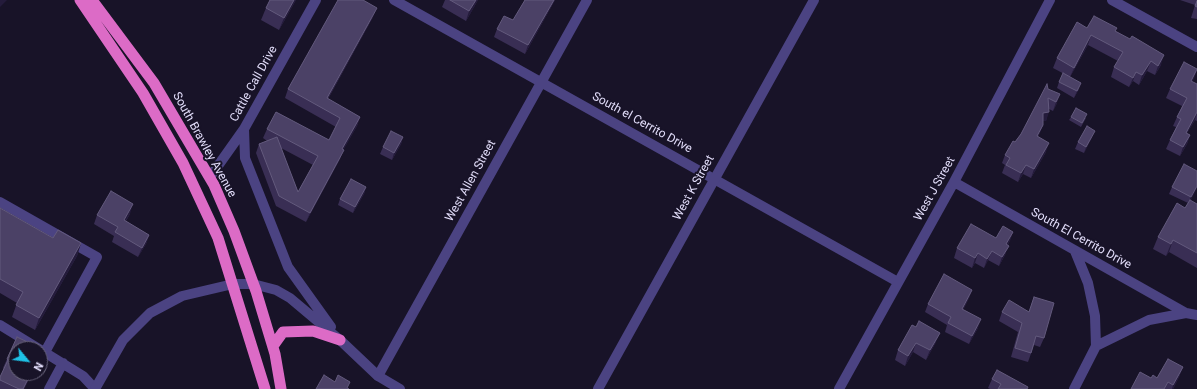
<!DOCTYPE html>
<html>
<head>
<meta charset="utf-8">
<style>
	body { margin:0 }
	#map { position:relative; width:1197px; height:389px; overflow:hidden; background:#181328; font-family:Roboto,sans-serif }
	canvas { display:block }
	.north { position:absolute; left:8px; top:341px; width:40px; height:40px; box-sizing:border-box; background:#181328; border:1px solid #69647c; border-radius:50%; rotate:119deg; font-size:11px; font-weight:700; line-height:16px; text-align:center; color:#e3defb }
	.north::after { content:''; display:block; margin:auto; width:14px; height:18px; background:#1ec2e7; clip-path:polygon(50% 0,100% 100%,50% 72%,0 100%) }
</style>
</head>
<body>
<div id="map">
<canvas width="1197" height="389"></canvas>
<div class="north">N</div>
</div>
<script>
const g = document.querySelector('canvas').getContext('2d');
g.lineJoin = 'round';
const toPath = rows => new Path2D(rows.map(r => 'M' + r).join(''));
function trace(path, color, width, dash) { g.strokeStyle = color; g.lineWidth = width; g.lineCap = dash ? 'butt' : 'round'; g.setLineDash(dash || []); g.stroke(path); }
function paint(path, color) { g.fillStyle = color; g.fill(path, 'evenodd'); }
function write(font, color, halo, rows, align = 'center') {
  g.font = font + ' Roboto,sans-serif'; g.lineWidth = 4; g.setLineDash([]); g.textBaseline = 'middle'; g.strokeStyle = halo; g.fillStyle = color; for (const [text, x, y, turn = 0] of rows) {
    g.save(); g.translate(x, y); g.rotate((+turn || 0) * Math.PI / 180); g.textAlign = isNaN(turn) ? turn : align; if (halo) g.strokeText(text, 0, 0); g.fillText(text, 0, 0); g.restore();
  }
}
trace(toPath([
	[394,0,898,282],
	[954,182,1186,313,1197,315],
	[0,202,97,257,45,352],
	[0,325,83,376,95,389],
	[1096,346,1149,320,1186,313],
	[378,376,587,0],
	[49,389,63,363],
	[839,389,954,182,1050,0],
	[1074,389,1096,346,1095,316,1088,283,1075,251]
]), '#4b4382', 10);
trace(toPath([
	[1112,0,1197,47],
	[244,129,245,158,288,267,331,327],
	[210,177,244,129,316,0],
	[95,389,123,340,150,313,182,296,233,284,253,284,276,290,290,298,340,340,378,376,400,389],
	[598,389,814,0]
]), '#4b4382', 10);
trace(toPath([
	[80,0,143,93,183,163,218,238,265,389],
	[92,0,154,83,214,185,234,231,256,291,275,354,281,389],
	[273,346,283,332,313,331,340,340]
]), '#dc6bc6', 11);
paint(toPath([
	[270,0,296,0,279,30,261,20,266,8],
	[445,0,478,0,466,21,442,7],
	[525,0,555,0,525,54,494,37,497,29,513,20],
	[1180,0,1197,0,1197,19,1191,18,1195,5],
	[373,17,328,99,360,117,357,126,343,150,340,159,306,222,276,206,256,153,259,144,267,141,263,138,267,129,329,140,336,127,285,98,288,89],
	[281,148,313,165,298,192],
	[1087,28,1115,31,1161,65,1155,75,1147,71,1139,85,1133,81,1129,87,1111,77,1114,67,1118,61,1088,45,1070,77,1053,68,1057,58],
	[1197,70,1192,82,1197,84,1197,121,1195,120,1187,133,1190,135,1187,144,1180,156,1166,149,1170,140,1176,127,1173,126,1177,117,1182,106,1166,98,1170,89],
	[1059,82,1079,89,1074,98,1057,88],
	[1048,89,1057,103,1053,111,1049,109,1046,121,1043,121,1043,125,1038,137,1046,152,1031,178,1023,174,1018,182,1002,173,1005,165,1002,163,1005,155,1021,134],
	[1071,117,1086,118,1081,127,1069,120],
	[403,137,401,144,392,160,380,154,383,147],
	[1092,137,1084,153,1075,149,1078,142],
	[1197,171,1190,200,1197,204,1197,268,1169,252,1166,256,1153,249,1158,237,1185,208,1188,203,1169,194,1172,187],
	[366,187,364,194,353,213,338,205,340,199],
	[0,208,53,238,81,243,77,256,35,330,12,317,17,303,0,293],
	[130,214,126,221,149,235,146,244,138,257,112,242,114,236,94,224,97,215],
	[1013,232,1008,245,1005,255,999,266,988,260,984,268,975,263,972,268,954,258,957,248,996,238],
	[972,290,969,298,963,310,978,328,969,344,945,332,947,325,925,312,928,304],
	[1034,297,1044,338,1040,347,1034,345,1028,362,1011,357,1018,332,999,321,1002,312,1029,312],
	[916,327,936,342,926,360,913,352,905,366,895,360,898,350],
	[17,337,42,349,40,355,40,349,16,349,16,373,32,373,24,389,0,389,0,377,4,369,3,368,7,359],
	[1183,367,1179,377,1173,389,1131,389,1151,378,1157,378],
	[992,379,1027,389,990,389,988,388]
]), '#392e54');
paint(toPath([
	[0,0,7,0,0,7],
	[294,0,296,0,279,30,284,18],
	[476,0,478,0,466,21,469,11],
	[554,0,555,0,525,54,528,45],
	[377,8,373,17,323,107,327,98],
	[1091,35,1088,45,1070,77,1074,68],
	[1164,55,1161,65,1155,75,1158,66],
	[1151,61,1147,71,1139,85,1142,75],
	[1197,70,1194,79,1188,90,1191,81],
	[1136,72,1133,81,1129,87,1133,78],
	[1081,83,1079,89,1074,98,1077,91],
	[1060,94,1057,103,1053,111,1056,102],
	[1049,112,1046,121,1040,121,1043,113],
	[1197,112,1195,120,1182,142,1186,133],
	[360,117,357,126,339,158,342,149],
	[1043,125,1040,133,1034,145,1037,136],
	[1095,131,1084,153,1086,147],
	[1190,135,1187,144,1180,156,1183,147],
	[403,137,401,144,392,160,394,153],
	[1049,143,1046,152,1031,178,1034,169],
	[344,150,340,159,306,222,310,213],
	[1026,165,1023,174,1018,182,1021,173],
	[1197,186,1197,188,1189,204,1191,197],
	[366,187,364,194,353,213,355,207],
	[133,204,130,214,120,229,124,220],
	[1013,232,1010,241,1003,254,1006,244],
	[149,235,146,244,138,257,142,248],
	[1173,240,1169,252,1166,256,1171,244],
	[81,243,77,256,35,330,39,318],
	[1009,246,1005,255,999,266,1002,257],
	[992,251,988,260,984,268,987,259],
	[978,253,975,263,972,268,975,258],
	[972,290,969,298,959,318,962,309],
	[981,319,978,328,969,344,972,336],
	[940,333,936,342,926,360,930,350],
	[916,343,913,352,905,366,908,356],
	[1183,367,1179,377,1173,389,1172,389,1173,385],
	[31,373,32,373,24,389,23,389]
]), '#241b3b');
const building = toPath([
	[270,0,294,0,284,18,266,8,270,0],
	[338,0,363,0,377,8,327,98,360,117,342,149,344,150,310,213,279,196,259,144,277,137,298,192,318,156,267,129,276,112,329,140,340,118,288,89,338,0],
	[450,0,476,0,469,11,450,0],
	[525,0,554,0,528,45,497,29,504,16,513,20,525,0],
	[1197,1,1197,7,1195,6,1197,1],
	[1094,16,1117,28,1115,31,1130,39,1132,36,1164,55,1158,66,1151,61,1142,75,1136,72,1133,78,1114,67,1123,52,1091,35,1074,68,1057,58,1077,22,1087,28,1094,16],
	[1184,62,1197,69,1191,81,1197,84,1197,112,1186,133,1190,135,1183,147,1170,140,1181,119,1177,117,1187,98,1170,89,1184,62],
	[1063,73,1081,83,1077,91,1059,82,1063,73],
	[1047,84,1048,89,1060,94,1056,102,1048,98,1049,112,1043,113,1043,125,1037,136,1049,143,1034,169,1026,165,1021,173,1006,165,1010,158,1005,155,1013,141,1015,142,1021,134,1047,84],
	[1076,108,1087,114,1082,123,1071,117,1076,108],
	[1087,126,1095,131,1086,147,1078,142,1087,126],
	[391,131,403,137,394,153,383,147,391,131],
	[1184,164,1197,171,1197,186,1191,197,1172,187,1184,164],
	[351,179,366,187,355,207,340,199,351,179],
	[111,191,133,204,124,220,149,235,142,248,115,232,118,227,97,215,111,191],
	[1190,200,1197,204,1197,253,1173,240,1171,244,1158,237,1177,203,1185,208,1190,200],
	[0,208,53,238,58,230,81,243,39,318,16,305,23,292,0,279,0,208],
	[971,224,996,238,1003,226,1013,232,1006,244,1009,246,1002,257,992,251,987,259,978,253,975,258,957,248,971,224],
	[944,274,972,290,962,309,981,319,972,336,948,323,951,317,928,304,944,274],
	[1034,297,1054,303,1044,338,1036,336,1031,353,1015,348,1022,323,1002,312,1009,300,1029,312,1034,297],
	[919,321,940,333,930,350,916,343,908,356,898,350,912,325,916,327,919,321],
	[17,337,42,349,40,353,40,349,16,349,16,373,31,373,23,389,19,389,0,380,0,377,8,360,7,359,17,337],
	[1168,359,1183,367,1173,385,1168,382,1164,389,1131,389,1140,372,1151,378,1153,375,1157,378,1168,359],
	[997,370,1028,387,1027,389,998,389,1001,384,992,379,997,370],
	[324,375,335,382,338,375,350,382,347,388,349,389,316,389,324,375]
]);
paint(building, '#4b4166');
trace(building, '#635a7d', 1);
write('12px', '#e3defb', '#181328', [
	["Cattle Call Drive",254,84,-61],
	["South el Cerrito Drive",642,123,29],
	["South Brawley Avenue",204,145,61],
	["West Allen Street",471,181,-61],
	["West K Street",694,188,-61],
	["West J Street",935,189,-61],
	["South El Cerrito Drive",1081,239,29]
]);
</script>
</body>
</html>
